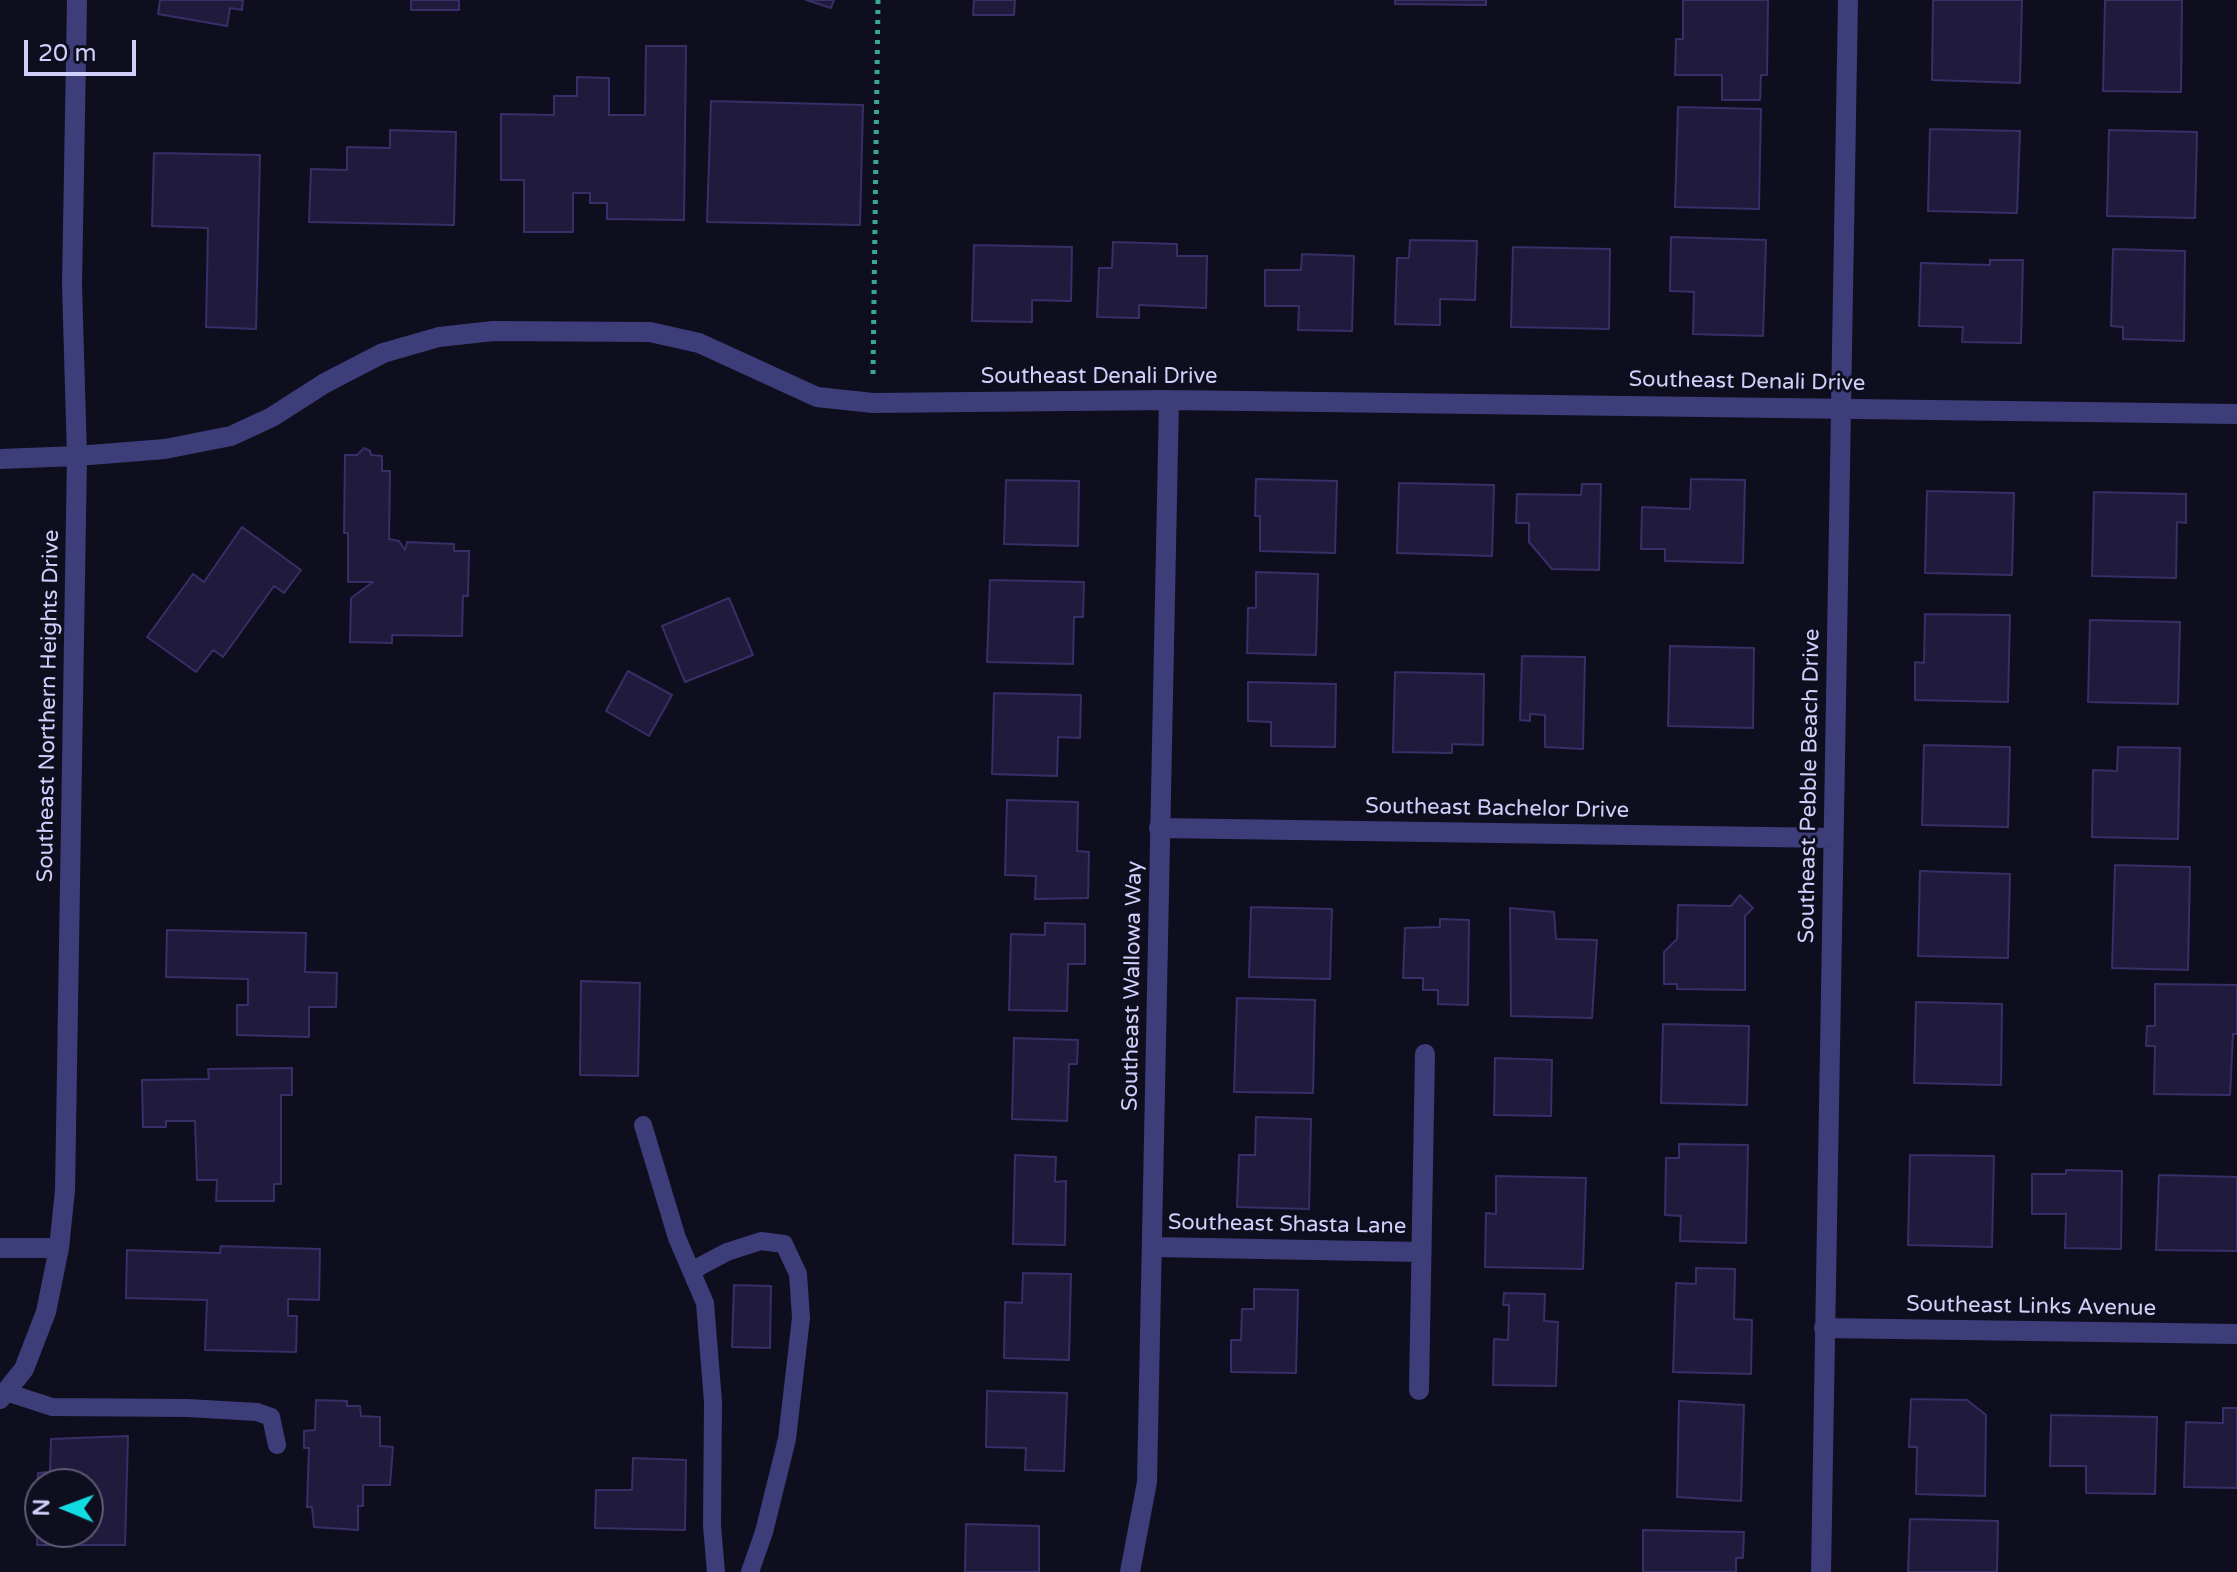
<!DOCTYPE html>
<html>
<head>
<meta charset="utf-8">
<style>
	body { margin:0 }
	#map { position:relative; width:2237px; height:1572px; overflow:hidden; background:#0f0e1e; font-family:"Varela Round",sans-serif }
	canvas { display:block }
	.north { position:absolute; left:24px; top:1468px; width:80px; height:80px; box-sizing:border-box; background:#0f0e1e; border:2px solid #5d5b76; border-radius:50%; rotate:271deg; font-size:22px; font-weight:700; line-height:32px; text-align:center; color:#d1cffb }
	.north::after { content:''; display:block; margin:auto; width:28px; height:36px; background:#12dce3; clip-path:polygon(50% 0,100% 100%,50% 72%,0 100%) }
	.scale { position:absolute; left:24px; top:40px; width:112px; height:36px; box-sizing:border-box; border:4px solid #d1cffb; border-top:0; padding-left:10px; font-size:24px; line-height:28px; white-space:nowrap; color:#d1cffb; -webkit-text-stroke:6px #0f0e1e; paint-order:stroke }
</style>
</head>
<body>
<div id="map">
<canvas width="2237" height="1572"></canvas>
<div class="north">N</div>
<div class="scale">20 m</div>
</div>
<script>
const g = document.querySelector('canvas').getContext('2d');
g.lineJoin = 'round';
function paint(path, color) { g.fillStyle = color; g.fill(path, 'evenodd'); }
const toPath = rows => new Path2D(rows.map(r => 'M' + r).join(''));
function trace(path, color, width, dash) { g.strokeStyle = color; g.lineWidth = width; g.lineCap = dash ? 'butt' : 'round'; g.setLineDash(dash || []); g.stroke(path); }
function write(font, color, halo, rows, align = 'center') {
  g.font = font + ' "Varela Round",sans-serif'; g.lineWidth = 6; g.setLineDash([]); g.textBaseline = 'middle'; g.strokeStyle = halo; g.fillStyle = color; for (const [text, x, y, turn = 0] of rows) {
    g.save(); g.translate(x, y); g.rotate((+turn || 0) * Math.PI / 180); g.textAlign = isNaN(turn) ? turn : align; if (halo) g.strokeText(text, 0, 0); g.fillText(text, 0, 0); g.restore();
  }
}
const building = toPath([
	[160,0,243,0,242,10,230,8,227,26,158,14,160,0],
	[411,0,459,0,459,10,411,10,411,0],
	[806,0,834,0,831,8,806,0],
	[974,0,1015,0,1014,15,973,15,974,0],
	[1395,0,1486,0,1486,5,1395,4,1395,0],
	[1683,0,1768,0,1767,75,1761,75,1760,100,1722,100,1722,75,1675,75,1676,39,1683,39,1683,0],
	[1933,0,2022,0,2020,83,1932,80,1933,0],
	[2105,0,2182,0,2181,92,2103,91,2105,0],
	[646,46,686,46,684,220,607,219,607,203,590,203,590,193,573,193,573,232,524,232,524,180,501,180,501,114,554,115,554,96,577,96,577,77,609,78,609,115,645,115,646,46],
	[711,101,863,105,860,225,707,222,711,101],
	[1678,107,1761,109,1759,209,1675,207,1678,107],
	[1930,129,2020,131,2017,213,1928,211,1930,129],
	[390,130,456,132,454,225,309,222,311,169,347,170,347,147,390,148,390,130],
	[2109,130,2197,132,2195,218,2107,216,2109,130],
	[154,153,260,155,256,329,206,327,208,228,152,226,154,153],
	[1671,237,1766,240,1763,336,1693,334,1694,292,1670,291,1671,237],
	[1410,240,1477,241,1475,300,1440,299,1440,325,1395,324,1397,258,1409,258,1410,240],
	[1113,242,1177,244,1177,256,1207,256,1206,308,1139,305,1139,318,1097,317,1099,268,1112,268,1113,242],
	[974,245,1072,247,1071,301,1032,300,1032,322,972,321,974,245],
	[1513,247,1610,249,1609,329,1511,327,1513,247],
	[2113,249,2185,251,2184,341,2123,339,2123,327,2111,326,2113,249],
	[1302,254,1354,256,1352,331,1298,330,1299,306,1265,306,1265,270,1301,270,1302,254],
	[1990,260,2023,260,2021,343,1962,342,1963,327,1919,326,1921,263,1990,265,1990,260],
	[364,448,370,451,371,455,382,456,382,471,390,471,389,539,399,541,405,550,407,542,454,544,454,551,469,551,468,596,463,596,462,636,392,635,392,643,350,642,351,598,373,582,348,582,348,533,344,533,345,455,357,455,364,448],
	[1256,479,1337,481,1335,553,1260,551,1260,516,1255,516,1256,479],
	[1691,479,1745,480,1743,563,1665,561,1665,549,1641,549,1642,507,1690,509,1691,479],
	[1006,480,1079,481,1078,546,1004,544,1006,480],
	[1399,483,1494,485,1492,556,1397,553,1399,483],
	[1582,484,1601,484,1599,570,1552,569,1529,542,1529,523,1516,523,1517,494,1581,495,1582,484],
	[1927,491,2014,493,2012,575,1925,573,1927,491],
	[2094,492,2186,494,2186,523,2177,522,2176,578,2092,576,2094,492],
	[242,527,301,570,284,593,274,586,223,657,213,650,196,672,147,637,193,574,204,582,242,527],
	[1256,572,1318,574,1316,655,1247,653,1248,608,1256,608,1256,572],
	[990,580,1084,582,1083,617,1074,617,1073,664,987,662,990,580],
	[729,598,753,655,685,682,662,626,729,598],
	[1925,614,2010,615,2008,702,1915,700,1915,662,1924,663,1925,614],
	[2090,620,2180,622,2178,704,2088,702,2090,620],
	[1670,646,1754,648,1753,728,1668,726,1670,646],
	[1522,656,1585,657,1583,749,1545,747,1545,715,1530,714,1530,721,1520,720,1522,656],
	[628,671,672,695,649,736,606,711,628,671],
	[1395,672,1484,674,1483,745,1452,744,1452,753,1393,752,1395,672],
	[1248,682,1336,684,1335,747,1271,746,1271,722,1248,721,1248,682],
	[994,693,1081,695,1080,738,1058,737,1057,776,992,774,994,693],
	[1924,745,2010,747,2008,827,1922,825,1924,745],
	[2118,747,2180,748,2178,839,2092,837,2093,770,2117,771,2118,747],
	[1007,800,1078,802,1077,851,1089,852,1088,898,1035,899,1036,876,1005,875,1007,800],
	[2115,865,2190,867,2188,970,2112,968,2115,865],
	[1920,871,2010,874,2008,958,1918,956,1920,871],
	[1740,895,1753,908,1745,916,1745,990,1677,989,1677,984,1664,984,1664,952,1677,939,1678,905,1731,906,1740,895],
	[1251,907,1332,909,1330,979,1249,977,1251,907],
	[1510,908,1554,912,1556,939,1597,940,1592,1018,1511,1016,1510,908],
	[1440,919,1469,920,1468,1005,1438,1004,1438,990,1423,990,1423,978,1403,978,1405,928,1440,927,1440,919],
	[1045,923,1085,924,1085,964,1068,964,1067,1011,1009,1010,1011,934,1045,935,1045,923],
	[167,930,306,933,305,972,337,973,336,1007,309,1007,309,1037,237,1035,237,1005,248,1005,248,979,166,977,167,930],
	[581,981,640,983,638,1076,580,1075,581,981],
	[2155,984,2237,985,2237,1034,2233,1034,2230,1095,2154,1094,2155,1046,2146,1046,2147,1026,2155,1026,2155,984],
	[1237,998,1315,1000,1313,1093,1234,1092,1237,998],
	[1916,1002,2002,1004,2001,1085,1914,1083,1916,1002],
	[1663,1024,1749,1026,1747,1105,1661,1103,1663,1024],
	[1014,1038,1078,1040,1077,1064,1069,1064,1067,1121,1012,1119,1014,1038],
	[1495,1058,1552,1060,1551,1116,1494,1115,1495,1058],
	[292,1068,292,1095,281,1095,281,1184,274,1184,274,1201,216,1201,217,1180,197,1180,195,1121,166,1121,166,1127,143,1127,142,1080,209,1079,208,1069,292,1068],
	[1256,1117,1311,1119,1309,1209,1237,1207,1239,1155,1255,1155,1256,1117],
	[1679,1144,1748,1145,1746,1243,1680,1241,1681,1216,1665,1215,1666,1158,1679,1158,1679,1144],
	[1015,1155,1056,1157,1055,1182,1066,1181,1065,1245,1013,1244,1015,1155],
	[1910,1155,1994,1156,1992,1247,1908,1245,1910,1155],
	[2066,1170,2122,1171,2121,1249,2065,1248,2066,1214,2032,1214,2032,1174,2066,1174,2066,1170],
	[2159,1175,2237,1177,2237,1251,2156,1250,2159,1175],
	[1496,1176,1586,1178,1583,1269,1485,1267,1486,1213,1496,1214,1496,1176],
	[221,1246,320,1249,319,1300,288,1299,288,1316,297,1316,296,1352,205,1350,207,1300,126,1298,127,1250,220,1253,221,1246],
	[1696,1268,1735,1269,1734,1319,1752,1320,1751,1374,1673,1372,1676,1283,1696,1284,1696,1268],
	[1023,1273,1071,1274,1069,1360,1004,1358,1005,1302,1022,1303,1023,1273],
	[734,1285,771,1286,770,1348,732,1347,734,1285],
	[1254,1289,1298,1290,1296,1373,1231,1372,1231,1340,1241,1340,1242,1309,1254,1309,1254,1289],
	[1504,1293,1545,1294,1544,1321,1558,1322,1556,1386,1493,1385,1494,1339,1508,1340,1509,1305,1503,1305,1504,1293],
	[987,1391,1067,1393,1064,1471,1025,1470,1026,1448,986,1447,987,1391],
	[1911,1399,1967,1400,1986,1415,1985,1496,1916,1494,1917,1447,1909,1447,1911,1399],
	[316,1400,347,1401,347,1406,360,1406,361,1416,380,1417,380,1446,393,1447,390,1485,363,1485,363,1506,358,1506,358,1530,314,1527,312,1507,307,1507,309,1448,304,1448,304,1431,315,1430,316,1400],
	[1679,1401,1744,1405,1741,1501,1677,1497,1679,1401],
	[2223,1408,2237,1408,2237,1488,2184,1487,2186,1422,2223,1423,2223,1408],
	[2051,1415,2157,1417,2155,1494,2086,1493,2086,1466,2050,1466,2051,1415],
	[128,1436,125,1545,37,1545,38,1473,50,1472,51,1439,128,1436],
	[40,1484,88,1484,88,1532,40,1532,40,1484],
	[633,1458,686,1460,685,1530,595,1528,596,1490,632,1490,633,1458],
	[1910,1519,1998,1521,1997,1572,1908,1572,1910,1519],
	[966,1524,1039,1526,1039,1572,965,1572,966,1524],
	[1643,1530,1744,1532,1743,1558,1736,1558,1736,1572,1643,1572,1643,1530]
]);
paint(building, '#201b3d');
trace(building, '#372f67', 2);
trace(toPath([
	[873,374,878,0]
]), '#37a798', 5, [4, 6]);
trace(toPath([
	[643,1125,677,1238,705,1303,713,1402,712,1526,716,1572],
	[691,1271,727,1252,761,1241,784,1244,798,1274,801,1318,787,1439,764,1532,750,1572],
	[6,1392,52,1407,187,1408,257,1412,271,1417,277,1445]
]), '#3d3e79', 18);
trace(toPath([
	[0,459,77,456,165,449,231,436,272,417,325,383,383,353,439,337,493,331,650,332,699,343,817,397,873,403,1169,400,2237,414],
	[1159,828,1833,838],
	[1152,1247,1421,1252],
	[0,1248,59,1248],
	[1824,1328,2237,1334],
	[1419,1390,1425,1054],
	[0,1399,24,1369,46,1312,59,1248,65,1190,77,456,72,285,77,0],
	[1130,1572,1147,1482,1169,400],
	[1821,1572,1848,0]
]), '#3d3e79', 20);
write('22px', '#d1cffb', '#0f0e1e', [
	["Southeast Denali Drive",1099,377],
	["Southeast Denali Drive",1747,382,1],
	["Southeast Northern Heights Drive",49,706,-89],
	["Southeast Pebble Beach Drive",1810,786,-89],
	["Southeast Bachelor Drive",1497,809,1],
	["Southeast Wallowa Way",1133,986,-89],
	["Southeast Shasta Lane",1287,1225,1],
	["Southeast Links Avenue",2031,1307,1]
]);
</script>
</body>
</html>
